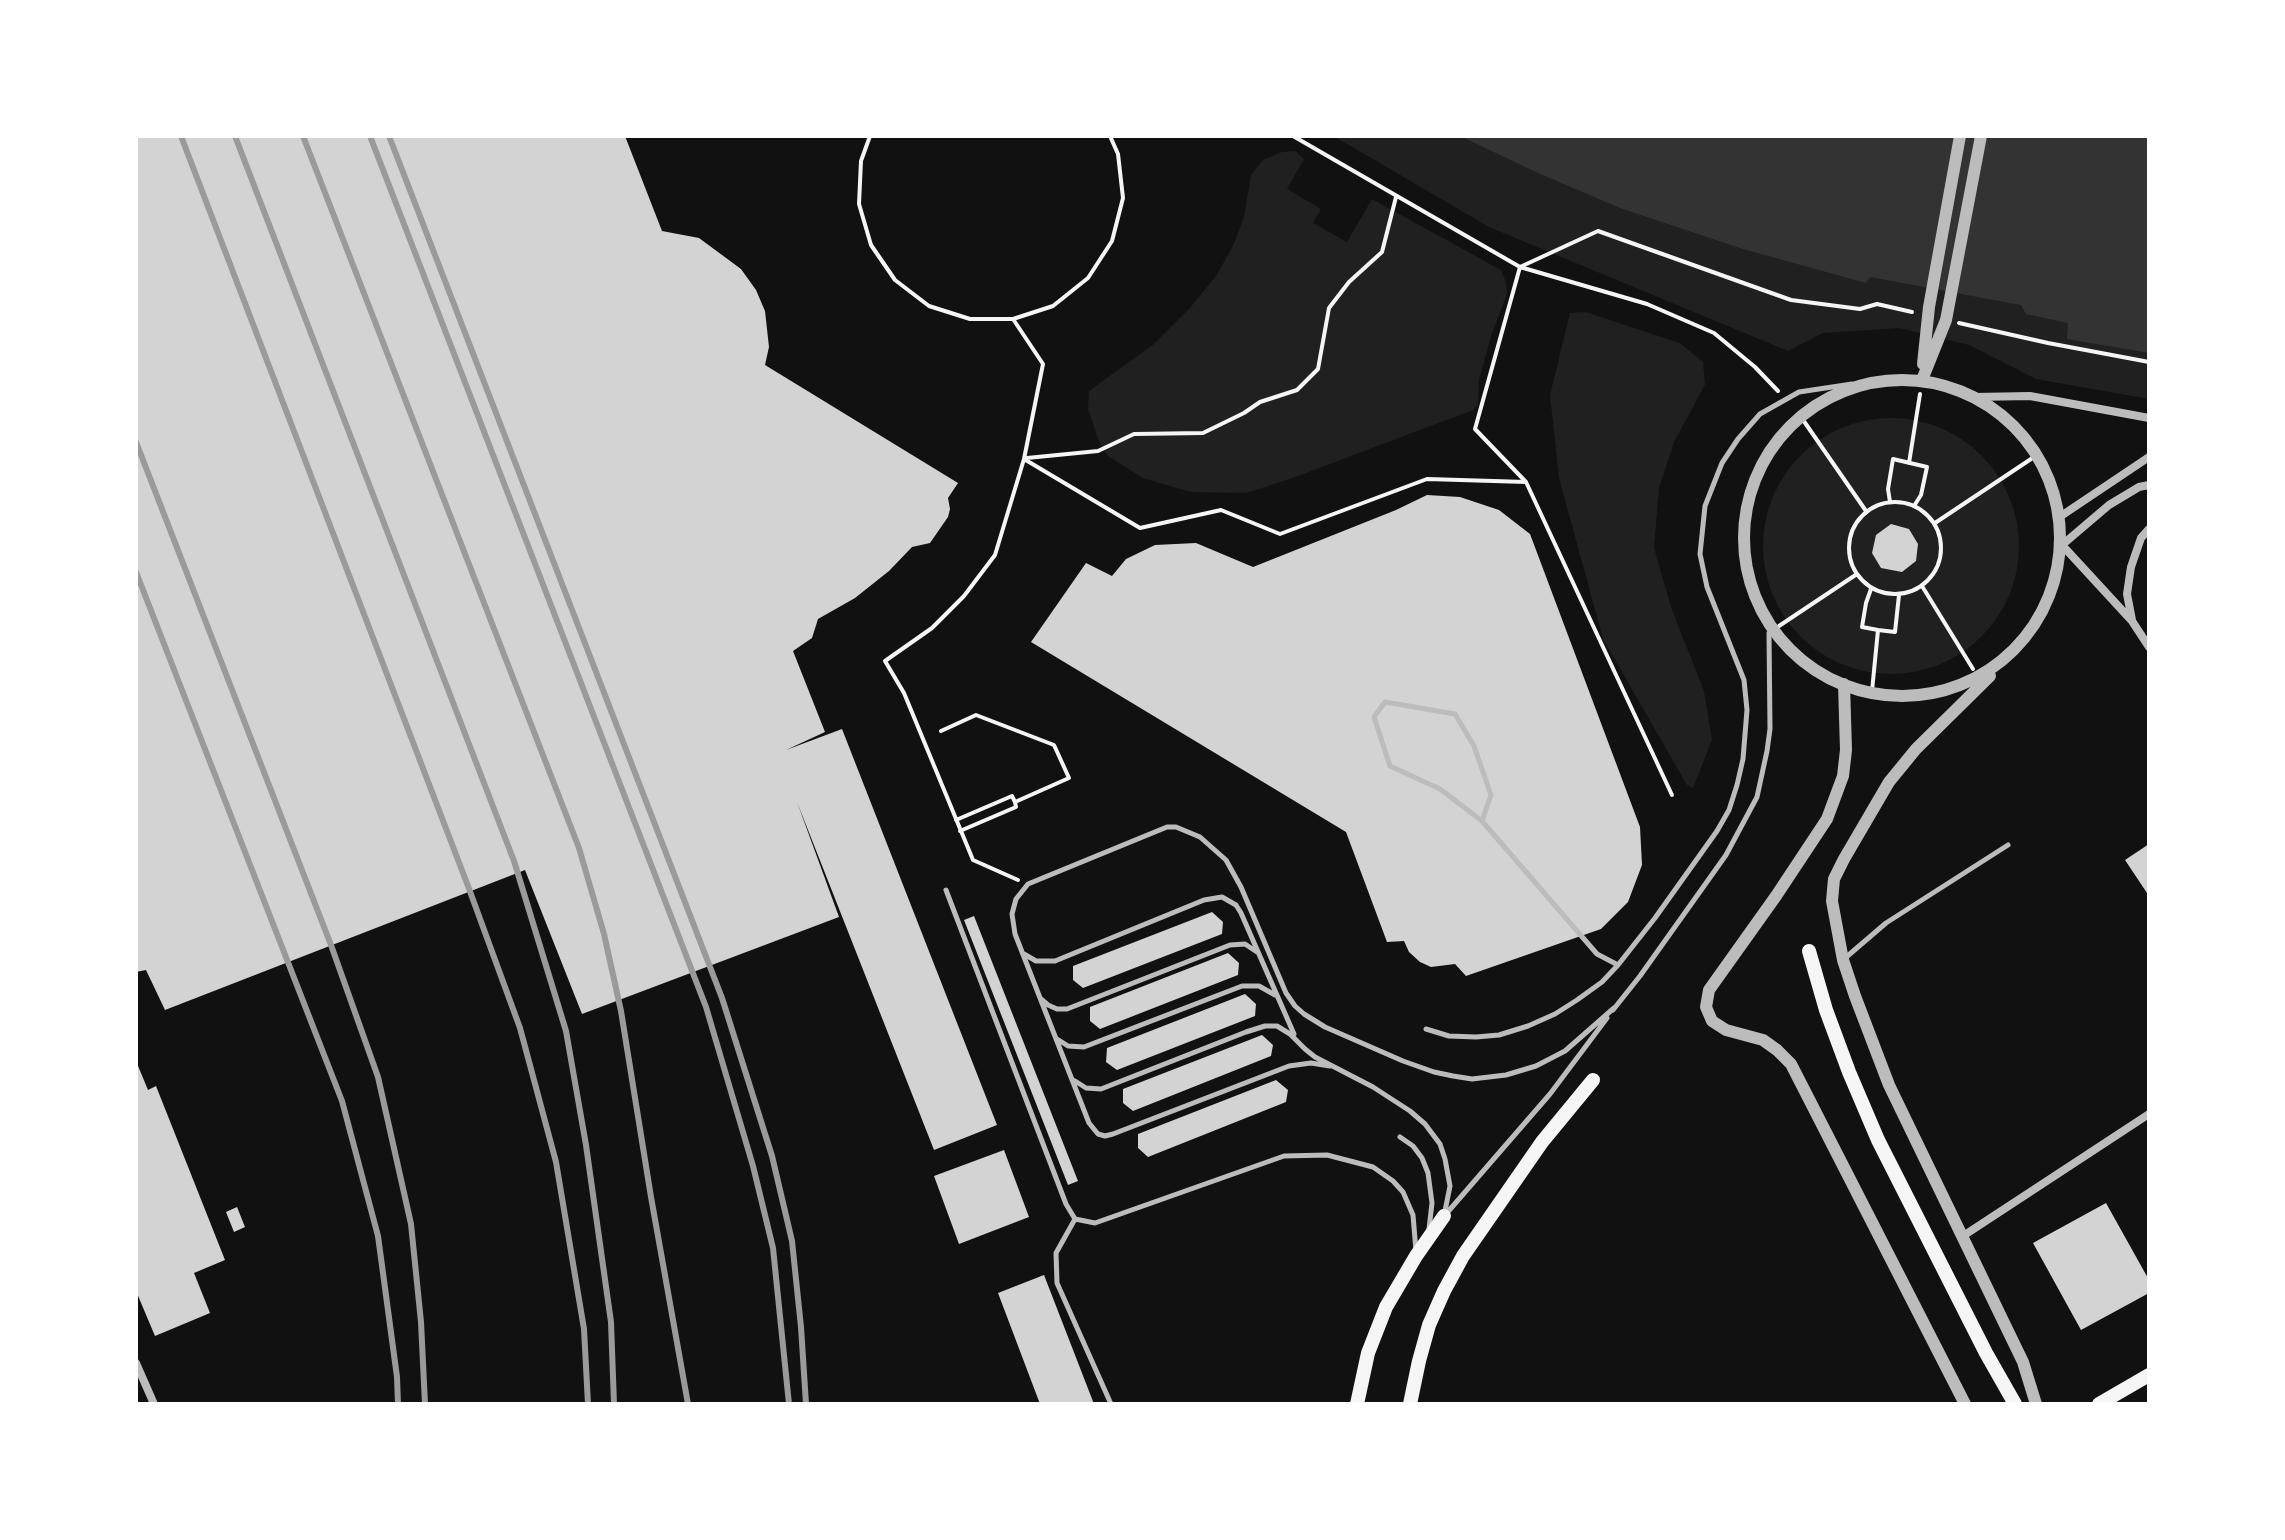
<!DOCTYPE html>
<html>
<head>
<meta charset="utf-8">
<style>
	body { margin:0 }
	#map { position:relative; width:2285px; height:1540px; overflow:hidden; background:#111; font-family:"Titillium Web",sans-serif }
	canvas { display:block }
	.frame { position:absolute; inset:0; border:138px solid #fff; pointer-events:none }
</style>
</head>
<body>
<div id="map">
<canvas width="2285" height="1540"></canvas>
<div class="frame"></div>
</div>
<script>
const g = document.querySelector('canvas').getContext('2d');
g.lineJoin = 'round';
function paint(path, color) { g.fillStyle = color; g.fill(path, 'evenodd'); }
const toPath = rows => new Path2D(rows.map(r => 'M' + r).join(''));
function trace(path, color, width, dash) { g.strokeStyle = color; g.lineWidth = width; g.lineCap = dash ? 'butt' : 'round'; g.setLineDash(dash || []); g.stroke(path); }
paint(toPath([
	[1338,136,2149,136,2149,399,2036,379,1969,345,1899,328,1823,333,1788,351,1489,227,1337,138],
	[1295,151,1304,159,1287,189,1321,209,1313,223,1347,242,1372,199,1501,270,1506,282,1507,294,1492,333,1479,380,1478,405,1473,410,1290,479,1246,493,1190,492,1143,478,1108,456,1100,444,1088,409,1089,391,1154,344,1189,309,1216,276,1233,246,1244,217,1251,175,1263,160,1282,152],
	[1585,312,1680,343,1703,362,1705,385,1674,442,1659,488,1654,548,1672,610,1704,691,1712,740,1693,788,1687,785,1603,639,1559,478,1550,395,1570,313],
	'1763 546a128 128 0 1 1 256 0a128 128 0 1 1-256 0Z'
]), '#202020');
paint(toPath([
	[1460,136,2149,136,2149,353,2067,339,2068,323,2026,314,2021,305,1870,277,1866,283,1743,249,1620,208,1538,173]
]), '#333');
paint(toPath([
	[136,136,625,136,662,231,699,238,741,269,756,290,765,311,769,347,765,365,958,483,948,498,950,509,948,517,930,543,912,547,889,571,855,598,818,619,812,638,793,651,825,732,786,750,842,729,997,1125,934,1150,797,802,839,917,582,1014,525,870,165,1010,146,970,136,972],
	[1427,495,1460,497,1499,510,1530,534,1640,827,1642,865,1628,902,1601,929,1466,976,1455,964,1431,967,1420,962,1409,952,1404,941,1387,942,1346,832,1031,642,1086,563,1112,576,1126,559,1155,545,1196,543,1253,567,1396,510],
	[1891,524,1909,529,1918,544,1916,561,1902,572,1881,568,1872,553,1876,535],
	[2149,844,2149,896,2125,860],
	[1212,912,1223,922,1222,934,1083,988,1073,980,1073,966],
	[974,916,1078,1181,1068,1185,964,920],
	[1228,953,1239,963,1238,975,1100,1029,1090,1021,1090,1007],
	[1245,994,1256,1004,1255,1016,1117,1070,1106,1062,1107,1048],
	[1262,1035,1273,1045,1271,1056,1133,1111,1123,1103,1123,1089],
	[136,1061,148,1090,156,1086,225,1260,194,1273,210,1313,155,1336,136,1291],
	[1276,1080,1288,1090,1286,1102,1148,1157,1138,1148,1138,1134],
	[1004,1150,1029,1217,959,1244,934,1176],
	[2106,1203,2149,1280,2149,1293,2081,1330,2033,1243],
	[237,1207,245,1227,234,1232,226,1212],
	[1044,1275,1094,1404,1040,1404,998,1293]
]), '#d3d3d3');
trace(toPath([
	[870,136,861,161,859,204,871,245,895,280,929,306,970,319,1013,319,1053,306,1088,278,1112,241,1123,198,1118,154,1110,136],
	[1293,136,1520,267,1598,231,1791,300,1860,309,1877,304,1912,312],
	[1013,319,1043,364,1024,459,995,555,964,596,932,628,885,661,904,693,973,860,1018,880],
	[1959,323,2048,343,2149,362],
	[1801,417,1866,511],
	[1027,458,1098,451,1134,434,1203,433,1244,413,1260,402,1297,390,1318,369,1329,308,1349,282,1382,252,1396,197],
	[1024,459,1140,528,1221,510,1280,534,1427,479,1526,482],
	[1909,463,1920,394],
	'1849 548a46 46 0 1 1 92 0a46 46 0 1 1-92 0Z',
	[1890,502,1888,489,1893,459,1927,467,1921,495,1914,506],
	[1935,523,2034,457],
	[1922,586,1973,669],
	[1871,589,1866,603,1862,627,1878,630,1895,632,1899,595],
	[1779,626,1857,574],
	[1872,691,1878,630],
	[941,731,976,715,1054,745,1069,778,1015,802,1012,796,956,820],
	[1672,795,1526,482,1475,429,1520,267,1647,304,1714,333,1755,367,1778,391],
	[960,831,1016,807,1015,802]
]), '#f5f5f5', 4);
trace(toPath([
	[1482,821,1440,789,1390,766,1374,717,1385,702,1455,714,1474,746,1491,795,1482,821,1597,954,1618,965],
	[946,890,1066,1204,1075,1219,1095,1223,1284,1156,1327,1155,1373,1167,1393,1181,1403,1192,1413,1215,1416,1251],
	[1024,954,1036,961,1055,961,1204,900,1222,897,1236,905,1241,913,1294,1034],
	[1844,959,1886,923,2008,845],
	[1041,999,1048,1005,1057,1009,1067,1009,1230,945,1245,944,1257,952],
	[1613,1010,1640,976,1726,855,1757,797,1767,751,1770,729,1769,633],
	[1426,1029,1449,1036,1476,1037,1499,1035,1528,1026,1555,1014,1577,1000,1602,982,1618,965,1655,918,1717,831,1729,810,1737,785,1743,759,1747,710,1744,680,1707,587,1700,554,1705,506,1722,463,1738,439,1760,414,1799,392,1852,384],
	[1057,1039,1068,1046,1084,1047,1242,986,1259,986,1275,995],
	[1330,1066,1311,1063,1289,1066,1113,1134,1105,1136,1098,1134,1089,1123,1015,934,1012,914,1016,899,1028,884,1167,827,1176,827,1200,837,1226,860,1241,887,1286,993,1295,1006,1304,1014,1325,1027,1403,1061,1434,1072,1453,1076,1472,1079,1506,1075,1536,1066,1565,1051,1614,1008],
	[1075,1081,1086,1088,1101,1089,1246,1032,1265,1026,1277,1026,1290,1034,1305,1049,1315,1057,1373,1087,1410,1111,1425,1124,1440,1144,1445,1159,1450,1186,1445,1211],
	[1400,1137,1413,1146,1422,1158,1428,1173,1432,1203,1429,1229],
	[1446,1214,1550,1094,1607,1018],
	[1075,1219,1056,1253,1057,1283,1111,1404]
]), '#bcbcbc', 5);
trace(toPath([
	[1974,397,2030,396,2149,418],
	[2149,485,2139,487,2109,505,2062,545,2132,621,2149,647],
	[2058,518,2149,457],
	[2132,620,2127,594,2131,567,2141,538,2149,529],
	[1963,1236,2149,1114],
	[136,1363,154,1404]
]), '#bcbcbc', 8);
trace(toPath([
	[1923,364,1929,307,1960,136],
	'1744 538a158 158 0 1 1 316 0a158 158 0 1 1-316 0Z',
	[1922,380,1946,320,1981,136],
	[1990,676,1916,749,1889,782,1844,859,1834,879,1832,901,1843,960,1855,996,1889,1085,2023,1362,2036,1404],
	[1844,684,1846,750,1843,776,1827,819,1776,896,1709,990,1706,1007,1712,1021,1726,1030,1763,1040,1777,1050,1791,1064,1965,1404]
]), '#bcbcbc', 12);
trace(toPath([
	[1809,951,1826,1010,1849,1072,1878,1140,1986,1353,2015,1404],
	[1357,1404,1368,1353,1386,1307,1416,1256,1444,1216],
	[1410,1404,1419,1361,1429,1325,1444,1291,1463,1256,1542,1142,1593,1080],
	[2099,1404,2149,1375]
]), '#f5f5f5', 14);
trace(toPath([
	[181,136,468,886,520,1028,556,1162,584,1329,588,1404],
	[235,136,514,861,566,1031,586,1145,611,1322,614,1404],
	[303,136,579,848,604,934,621,1011,651,1197,688,1404],
	[370,136,706,1007,753,1166,773,1248,789,1404],
	[389,136,722,998,772,1156,792,1241,801,1327,806,1404],
	[136,442,331,945,378,1077,411,1224,421,1322,425,1404],
	[136,572,342,1101,378,1236,397,1377,398,1404]
]), '#9a9a9a', 6);
</script>
</body>
</html>
